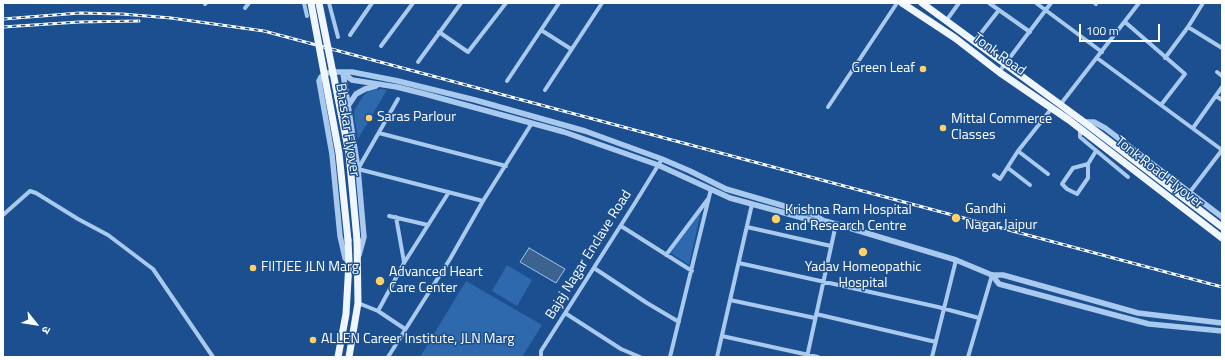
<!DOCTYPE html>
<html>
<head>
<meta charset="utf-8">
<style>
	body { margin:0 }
	#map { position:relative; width:1225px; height:360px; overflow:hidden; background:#1b4f8f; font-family:"Titillium Web","Noto Sans Devanagari",sans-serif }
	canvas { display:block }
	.frame { position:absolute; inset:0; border:4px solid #fff; pointer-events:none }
	.north { position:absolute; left:16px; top:304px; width:40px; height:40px; -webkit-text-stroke:3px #1b4f8f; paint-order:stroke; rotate:120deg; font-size:11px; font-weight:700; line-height:16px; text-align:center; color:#fff }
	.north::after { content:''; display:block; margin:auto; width:14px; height:18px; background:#fff; clip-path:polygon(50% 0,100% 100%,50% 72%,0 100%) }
	.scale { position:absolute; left:1079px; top:24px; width:81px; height:18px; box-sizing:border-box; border:2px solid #fff; border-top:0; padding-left:5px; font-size:12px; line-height:14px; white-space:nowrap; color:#fff; -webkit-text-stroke:3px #1b4f8f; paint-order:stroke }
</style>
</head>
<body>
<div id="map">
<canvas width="1225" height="360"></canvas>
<div class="frame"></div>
<div class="north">उ</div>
<div class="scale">100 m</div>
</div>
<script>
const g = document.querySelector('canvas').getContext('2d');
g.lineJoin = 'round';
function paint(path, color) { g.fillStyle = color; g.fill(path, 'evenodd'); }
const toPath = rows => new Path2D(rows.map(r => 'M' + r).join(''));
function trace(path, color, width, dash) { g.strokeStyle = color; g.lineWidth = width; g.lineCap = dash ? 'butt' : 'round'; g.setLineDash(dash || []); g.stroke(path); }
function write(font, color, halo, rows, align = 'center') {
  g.font = font + ' "Titillium Web",sans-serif'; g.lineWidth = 3; g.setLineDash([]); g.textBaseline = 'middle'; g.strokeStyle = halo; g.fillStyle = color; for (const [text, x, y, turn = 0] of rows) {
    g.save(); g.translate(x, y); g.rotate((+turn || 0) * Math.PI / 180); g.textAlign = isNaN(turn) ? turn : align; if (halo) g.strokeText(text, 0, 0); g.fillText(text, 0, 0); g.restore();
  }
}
paint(toPath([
	[381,89,387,90,358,139,354,115,355,109,363,96,369,91],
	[702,207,689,265,671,253],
	[507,265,532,280,517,306,492,291],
	[466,281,542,325,522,357,420,357]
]), '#2e69ad');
const water = toPath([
	[529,248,565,269,556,283,520,262,529,248]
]);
paint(water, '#3c6290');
trace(water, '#9cc4f0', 1);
trace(toPath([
	[304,3,307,16],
	[329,3,338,37],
	[989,3,1030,32],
	[1036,3,1102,52],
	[1095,3,1096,4],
	[205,4,206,3],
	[245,8,249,3],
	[946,21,959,3],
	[1125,22,1185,74,1161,105],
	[1188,27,1222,48],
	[541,30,571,49],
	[439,32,468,52,506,3],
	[350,35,372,3],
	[974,42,999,10],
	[381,46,413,3],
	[1097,58,1222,150],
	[1165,58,1188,27,1203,3],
	[418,62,461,3],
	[999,72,1051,3],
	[1217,72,1222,76],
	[507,81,559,3],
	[545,90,602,3],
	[1216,96,1222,100],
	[398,99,358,169,483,201],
	[1060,105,1139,3],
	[828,107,897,3],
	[1193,128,1222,87],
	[1080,130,1080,137,1087,143,1128,177],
	[379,133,506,166],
	[1018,151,1048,174],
	[1088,164,1073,168,1062,184,1067,189,1077,194,1088,178,1088,164,1096,151],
	[1008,168,1030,185],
	[994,175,1000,179,1018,151,1052,108],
	[1190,192,1222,150],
	[3,215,30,191,36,193,78,219,108,235,153,269,213,357],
	[389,216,428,225],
	[396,217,404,262],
	[621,226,692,271],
	[747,227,831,246],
	[666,255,708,199],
	[739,263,938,307,979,318],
	[594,268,647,303,679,322],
	[730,300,815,318],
	[358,303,378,311],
	[565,313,621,349,640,357],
	[816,314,936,342],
	[405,329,378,311,404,263,449,192],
	[722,336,818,357],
	[388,357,450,259,483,201,532,123],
	[541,357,541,351,635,203,662,159],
	[670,357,711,189],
	[717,357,752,204],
	[807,357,836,224],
	[932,357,956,260],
	[968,357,992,275]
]), '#a9c9ee', 4);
trace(toPath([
	[343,73,352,80,397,87,425,94,564,132,658,165,730,198,814,221,825,221,836,224,956,260,992,275,1003,275,1138,313,1222,323],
	[343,73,358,169,364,237,359,255],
	[348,106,356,94,365,89,376,86],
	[1084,122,1094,122,1105,128,1222,217],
	[349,262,345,258,340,236,332,154,319,81,321,77,327,73,335,72,352,72,398,81,475,100,585,131,662,159,690,171,726,189,815,215,824,221],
	[992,275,999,284,1122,317,1149,324,1222,331]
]), '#a9c9ee', 5.5);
trace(toPath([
	[902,3,955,38,999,72,1069,120,1222,238],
	[922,3,1084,122,1222,227],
	[338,357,346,314,349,262,348,240],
	[349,357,358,303,357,240]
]), '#f0f6ff', 7);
const rail = toPath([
	[3,19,80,13,122,14,171,18,264,31,1222,287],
	[3,27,79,22,139,21]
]);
trace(rail, '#fff', 3);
trace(rail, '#1b4f8f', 1.5, [4.5]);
trace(toPath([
	[311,3,339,153,348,240],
	[319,3,349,153,357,240]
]), '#f0f6ff', 7);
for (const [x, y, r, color] of [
	[923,69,4,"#ffd166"],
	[369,118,4,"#ffd166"],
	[943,128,4,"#ffd166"],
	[956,218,5,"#ffd166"],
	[776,219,5,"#ffd166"],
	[863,252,5,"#ffd166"],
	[253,268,4,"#ffd166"],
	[380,281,5,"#ffd166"],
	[313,340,4,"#ffd166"]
]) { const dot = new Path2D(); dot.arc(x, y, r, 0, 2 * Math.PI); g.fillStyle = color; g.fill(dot); trace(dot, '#1b4f8f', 1.5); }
write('14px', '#fff', '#1b4f8f', [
	["Tonk Road",999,55,36],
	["Bhaskar Flyover",347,130,81],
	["Tonk Road Flyover",1159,173,38],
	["Bajaj Nagar Enclave Road",589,255,-58]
]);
write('14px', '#fff', '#1b4f8f', [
	["Green Leaf",915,69,"right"],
	["Saras Parlour",377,118],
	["Mittal Commerce",951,120],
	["Classes",951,136],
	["Gandhi",965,210],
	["Nagar Jaipur",965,226],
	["Krishna Ram Hospital",785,211],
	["and Research Centre",785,227],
	["FIITJEE JLN Marg",261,268],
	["Yadav Homeopathic",863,268,"center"],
	["Hospital",863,284,"center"],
	["Advanced Heart",389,273],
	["Care Center",389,289],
	["ALLEN Career Institute, JLN Marg",321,340]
], 'left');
</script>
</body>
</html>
